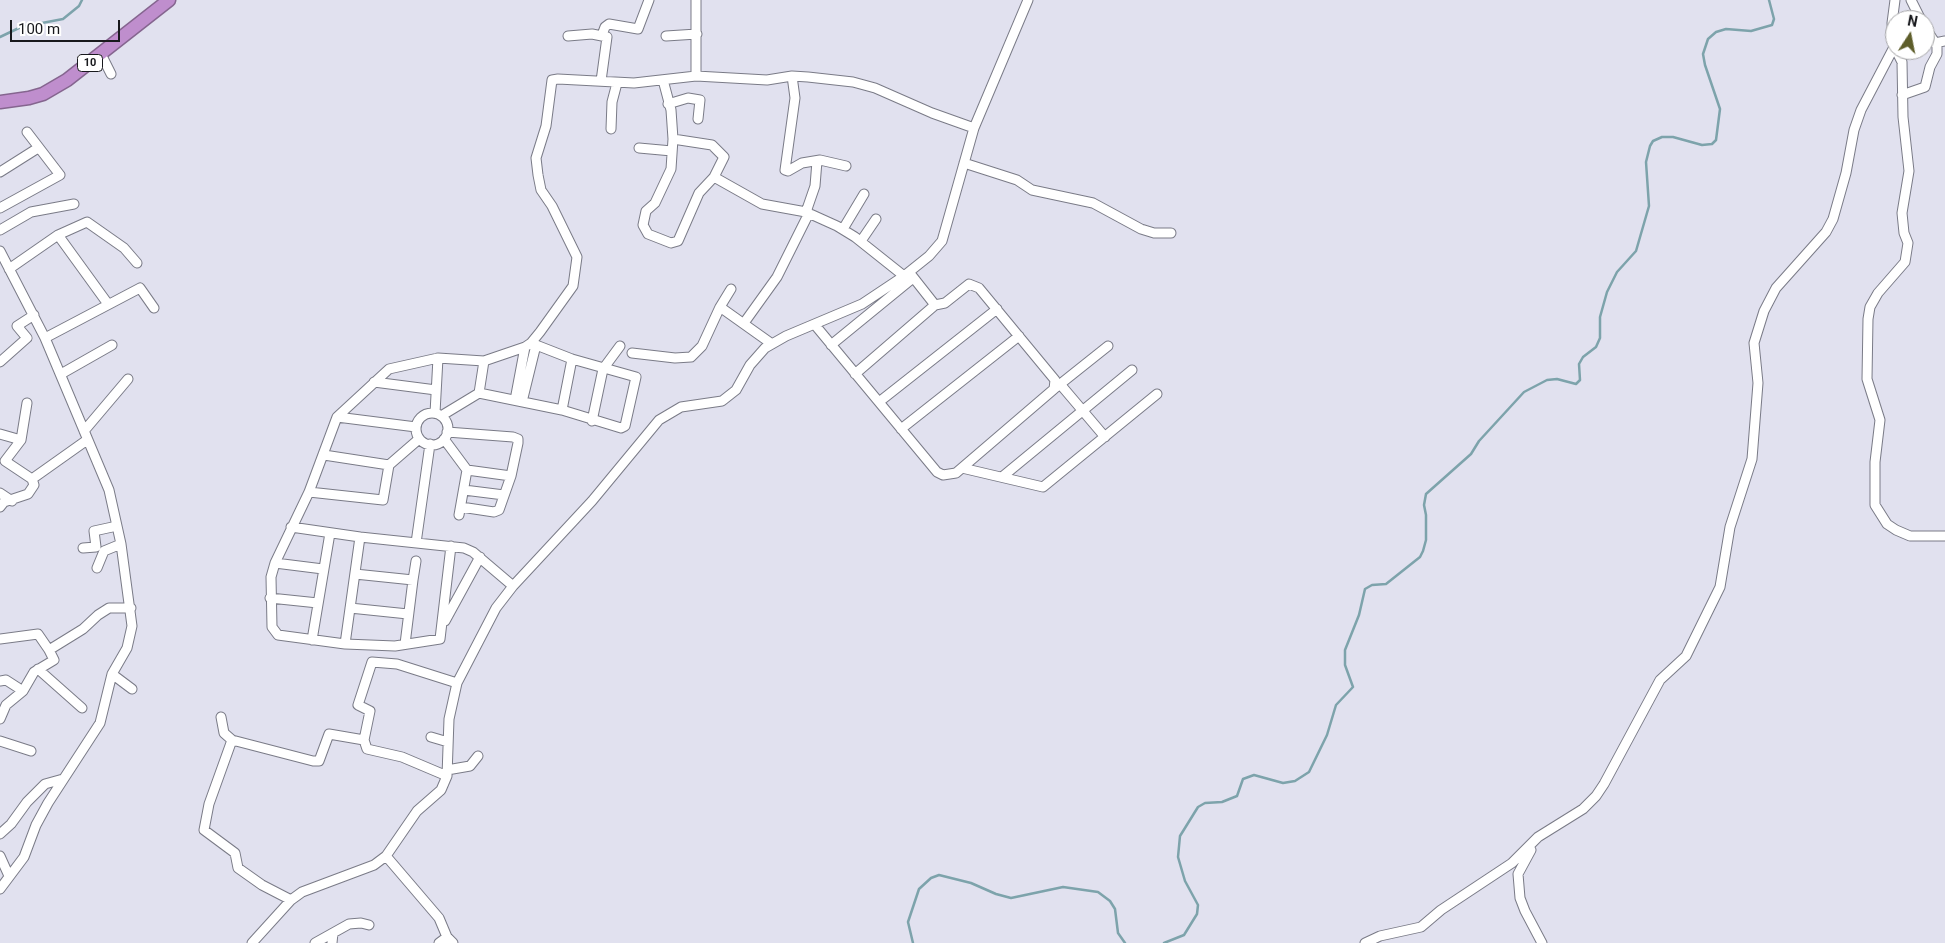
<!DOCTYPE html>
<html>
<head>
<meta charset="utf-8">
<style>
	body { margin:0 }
	#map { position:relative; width:1945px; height:943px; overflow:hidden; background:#e1e1ef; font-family:Roboto,sans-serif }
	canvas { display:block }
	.north { position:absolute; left:1885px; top:10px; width:50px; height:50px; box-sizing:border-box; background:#fff; border:1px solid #a3a3a5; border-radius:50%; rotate:11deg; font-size:14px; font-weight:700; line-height:20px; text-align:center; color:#18191d }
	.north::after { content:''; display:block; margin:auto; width:18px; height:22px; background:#5d5d2a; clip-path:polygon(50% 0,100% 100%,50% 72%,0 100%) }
	.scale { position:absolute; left:10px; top:20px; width:110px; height:22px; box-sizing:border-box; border:2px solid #18191d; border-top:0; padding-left:6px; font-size:15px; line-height:18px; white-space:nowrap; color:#18191d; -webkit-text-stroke:4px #fff; paint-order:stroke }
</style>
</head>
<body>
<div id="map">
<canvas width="1945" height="943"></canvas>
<div class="north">N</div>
<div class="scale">100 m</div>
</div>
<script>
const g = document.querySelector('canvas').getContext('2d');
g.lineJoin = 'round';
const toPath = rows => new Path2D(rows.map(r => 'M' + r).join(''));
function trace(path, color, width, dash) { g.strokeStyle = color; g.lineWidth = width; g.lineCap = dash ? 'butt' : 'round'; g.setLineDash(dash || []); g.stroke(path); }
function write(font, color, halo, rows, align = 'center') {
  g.font = font + ' Roboto,sans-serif'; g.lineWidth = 4.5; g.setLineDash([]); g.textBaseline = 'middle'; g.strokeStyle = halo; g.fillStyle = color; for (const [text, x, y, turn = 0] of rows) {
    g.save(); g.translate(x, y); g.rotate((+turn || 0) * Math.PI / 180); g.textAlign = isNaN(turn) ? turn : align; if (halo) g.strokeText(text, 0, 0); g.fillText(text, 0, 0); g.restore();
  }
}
trace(toPath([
	[0,37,21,27,63,19,79,6,82,0],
	[913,943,908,922,919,889,931,878,939,875,971,883,996,894,1011,898,1063,887,1098,892,1110,901,1115,909,1118,933,1125,943],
	[1164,943,1184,935,1197,914,1198,905,1185,881,1178,857,1180,836,1198,807,1205,803,1222,802,1237,796,1243,779,1254,775,1283,783,1295,781,1309,772,1327,735,1336,705,1353,687,1345,665,1345,650,1359,615,1365,589,1372,585,1386,584,1420,557,1423,551,1426,540,1426,515,1424,505,1426,494,1471,454,1479,441,1524,392,1547,380,1557,379,1576,384,1580,380,1579,364,1583,357,1596,347,1600,338,1600,317,1607,292,1617,272,1636,251,1649,206,1646,162,1650,146,1653,141,1662,137,1673,137,1702,145,1712,144,1716,140,1720,109,1705,65,1703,54,1708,39,1716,32,1726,29,1751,31,1772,25,1774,19,1769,0]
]), '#7da3ab', 2.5);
const minor = toPath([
	[1911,0,1921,20],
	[602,35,605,27,609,24,638,29,649,0],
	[568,36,592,34,607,37,601,81],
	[666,36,697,34],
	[1935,43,1945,41],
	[1896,50,1902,62,1903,117,1909,171,1902,213,1904,233,1908,243,1905,262,1878,293,1870,307,1868,319,1867,379,1880,420,1875,462,1875,505,1887,524,1896,530,1910,536,1945,536],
	[101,54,111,74],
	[696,76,696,0],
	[792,76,795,98,785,170,788,171,802,163,820,160,846,166],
	[663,80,671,110,673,139,671,169,655,203,646,211,643,225,648,234,671,243,678,241,699,193,714,177],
	[1902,95,1925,87,1930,67,1937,54,1937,46,1925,27],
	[668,104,688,98,700,100,698,119],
	[611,129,612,102,617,83],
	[673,139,712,145,724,157,714,177,762,204,806,212,837,226,855,237,904,276],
	[639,148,672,151],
	[964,163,1017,180,1032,190,1093,203,1141,229,1154,233,1171,233],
	[0,172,38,148],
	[0,208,60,175,27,132],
	[806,212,815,186,817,161],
	[843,229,864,194],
	[0,230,31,212,74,204],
	[58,235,108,304],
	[861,241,876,219],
	[0,251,45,338,109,490,121,544,132,626,127,648,112,674,100,723,48,803,36,825,24,857,0,889],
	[9,269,58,235,87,222,124,248,137,263],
	[720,307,772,344],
	[744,323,777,277,809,213],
	[815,325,937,472,943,475,956,473,1054,389,1055,380,979,288,969,284,945,303,935,305,909,272],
	[45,338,140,288,154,308],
	[831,345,913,278],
	[632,353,675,358,691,357,702,346,720,307,731,289],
	[0,362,27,338,17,326,34,315],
	[61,374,112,345],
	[855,374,935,305],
	[374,382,436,390],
	[1060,384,1105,437],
	[1054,389,1108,346],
	[479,393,562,410,621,428,625,426,636,377,572,359,531,343],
	[515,400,525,347],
	[522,402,536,345],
	[879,402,997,309],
	[562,410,572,359],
	[435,413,438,358],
	'416 429a16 16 0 1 1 32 0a16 16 0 1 1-32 0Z',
	[441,416,479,393,484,361],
	[337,417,416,427],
	[592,421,603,369,620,346],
	[901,429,1019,336],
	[84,431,128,379],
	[447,432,513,437,518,439,518,443,511,476,499,510,494,512,461,507],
	[0,434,21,440,5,461,32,479,34,485,28,494,4,502,0,507],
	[444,439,467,470,459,515],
	[21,440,27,403],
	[324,455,389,465],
	[962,468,1043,487,1157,394],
	[467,470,511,476],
	[1002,477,1132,370],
	[32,479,87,440],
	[464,490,504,495],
	[309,492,383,500,389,465,419,439],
	[0,493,12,501],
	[291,527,360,537],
	[416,543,430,444],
	[83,548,96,547,94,531,117,526],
	[275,563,323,569],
	[97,568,104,551,121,544],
	[355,574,413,580,405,644],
	[413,580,416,561],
	[513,586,473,552,464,548,360,537,345,644,278,635,272,627,271,577,275,563,309,492,337,417,389,369,438,358,484,361,525,347,531,343,540,332,573,286,577,257,552,206,541,190,538,175,536,158,546,126,552,80,558,79,634,83,696,76,767,80,792,76,808,77,853,82,875,88,932,113,974,128],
	[270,598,318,603],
	[350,608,408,614],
	[445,621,480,557],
	[0,639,38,634,49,650],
	[312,640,330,533],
	[345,644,395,646,440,639,451,546],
	[38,669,82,708],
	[112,674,132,689],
	[0,681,6,680,23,691],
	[221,717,224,733,232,740,313,761,319,761,329,734,364,740],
	[0,719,6,705,23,691,34,672,54,660,49,650,83,629,98,615,109,608,131,608],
	[431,737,448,742],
	[232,740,209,804,204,830,235,853,238,868,262,885,291,900],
	[0,741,31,751],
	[447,770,470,766,478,756],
	[447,776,402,757,367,749,364,740,370,711,358,705,372,662,397,664,457,683],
	[0,834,11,824,27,802,45,784,63,779],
	[1531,850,1518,874,1520,898,1525,911,1542,943],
	[0,856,9,876],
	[386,856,439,918,447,937],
	[252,943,291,900,302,892,374,865,386,856,417,811,441,790,447,776,449,719,457,683,496,608,513,586,592,501,659,420,681,407,722,401,736,390,750,365,765,348,786,336,862,304,904,276,929,256,942,241,974,128,1028,0],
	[315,943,349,924,361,923,369,925],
	[332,943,333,933],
	[439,943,447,937,453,943],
	[1365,943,1380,936,1421,927,1441,910,1512,863,1538,837,1583,809,1596,796,1604,784,1660,680,1686,656,1720,587,1730,527,1752,459,1758,383,1754,343,1764,311,1776,288,1826,232,1833,219,1846,173,1854,130,1861,110,1894,47,1892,23,1895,0]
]);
const highway = toPath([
	[0,102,29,98,43,94,67,80,169,0]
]);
trace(minor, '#7a7b87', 11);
trace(highway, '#85658f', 15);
trace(minor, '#fff', 9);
trace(highway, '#bf8ecd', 12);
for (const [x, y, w] of [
	[90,63,25]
]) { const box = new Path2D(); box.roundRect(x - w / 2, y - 8.5, w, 17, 4); g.fillStyle = '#fff'; g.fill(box); trace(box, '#18191d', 1); }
write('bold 11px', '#18191d', null, [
	["10",90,63]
]);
</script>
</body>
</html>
